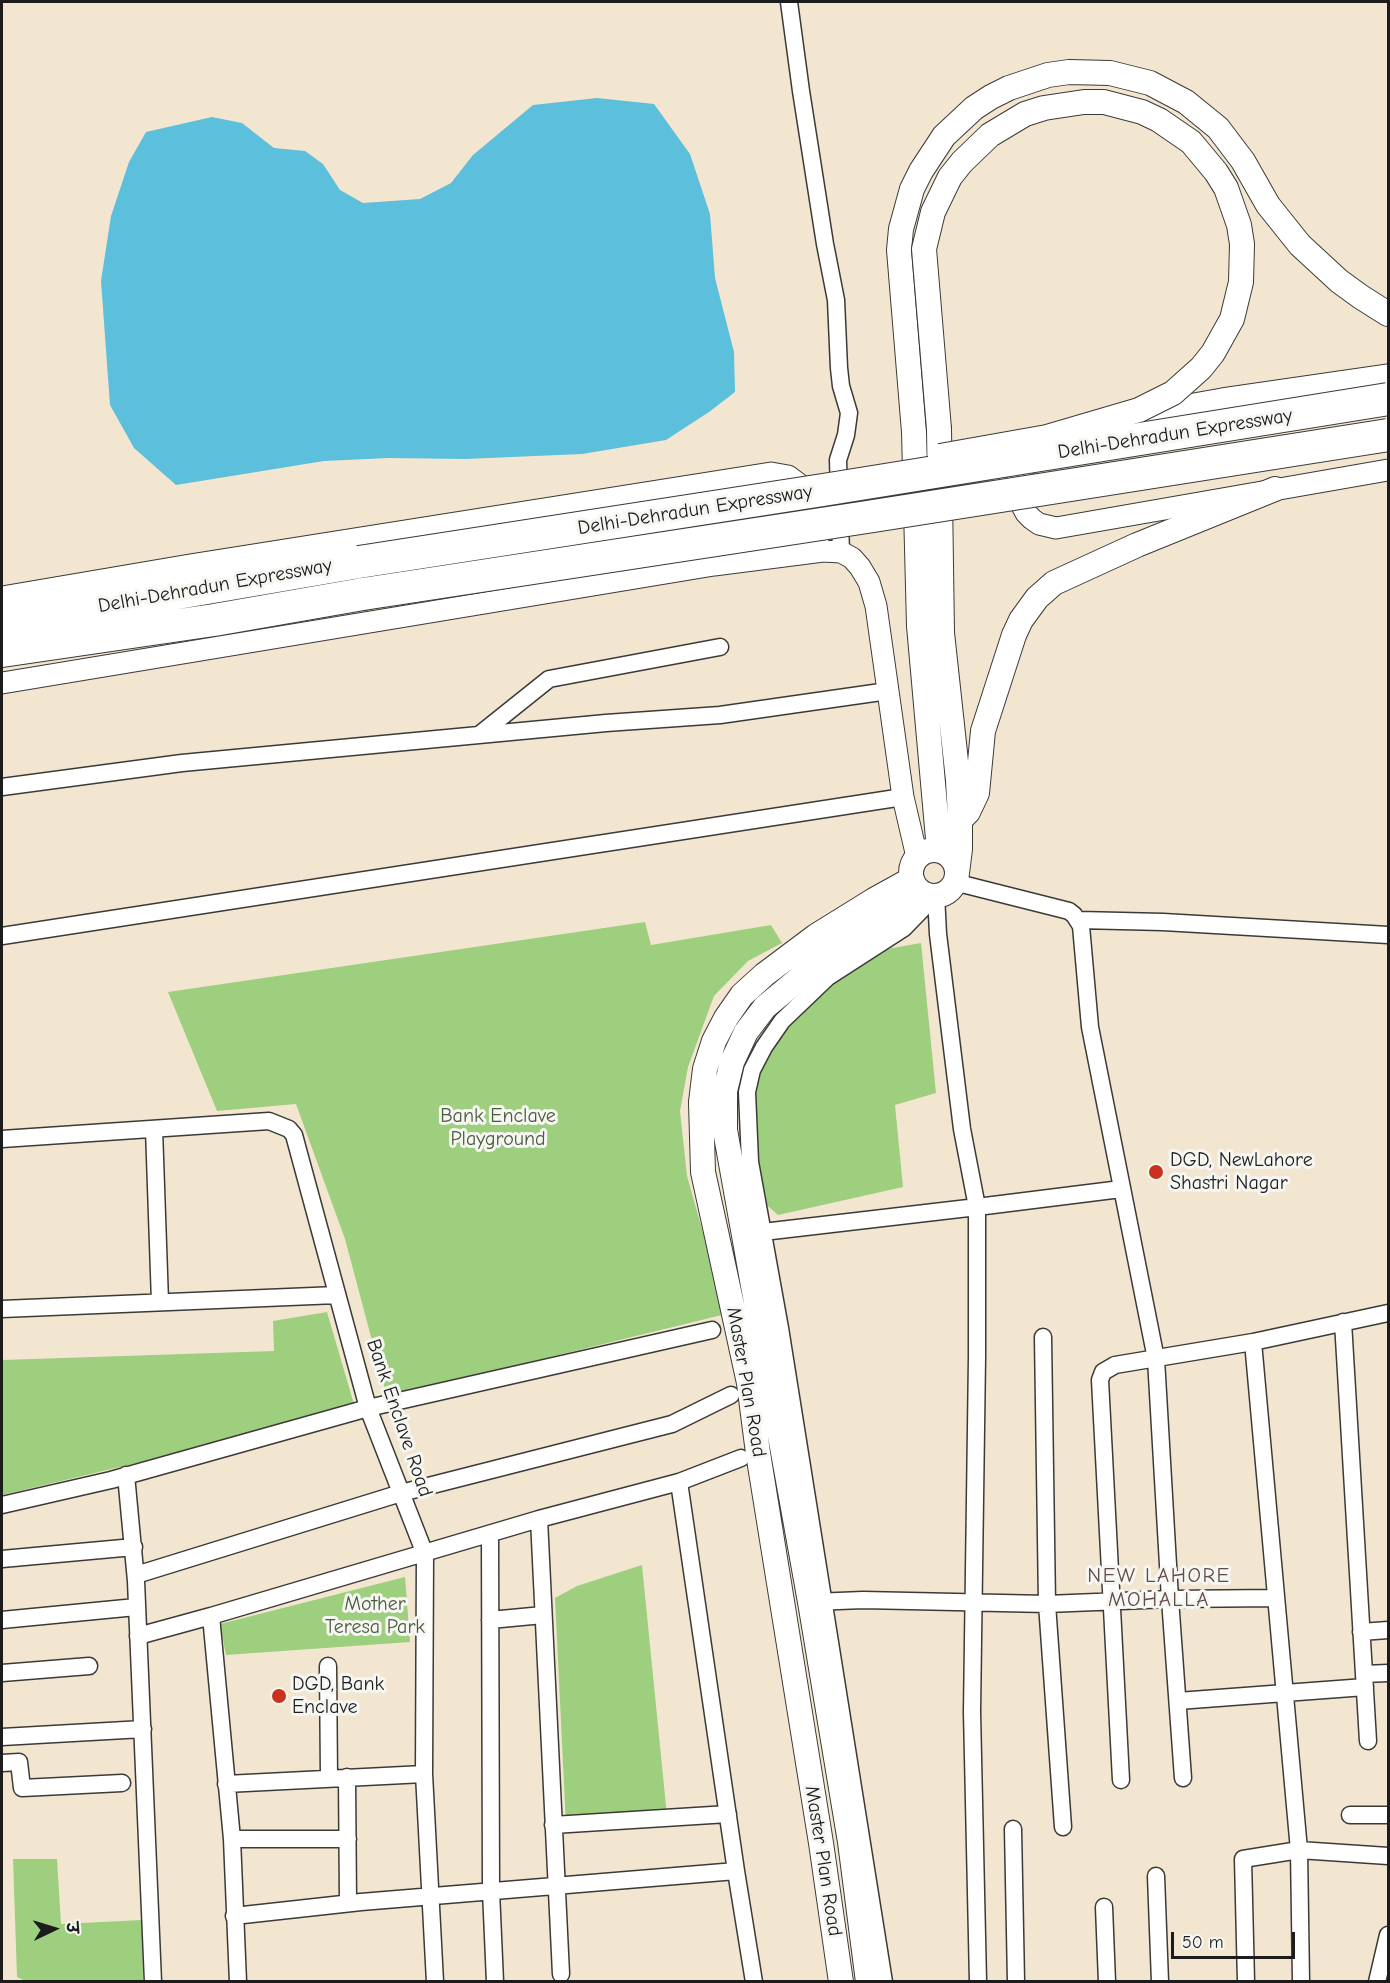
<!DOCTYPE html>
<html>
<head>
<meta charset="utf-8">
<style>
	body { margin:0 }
	#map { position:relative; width:1390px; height:1983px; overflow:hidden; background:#f3e6d1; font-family:"Comic Neue","Playpen Sans Deva",sans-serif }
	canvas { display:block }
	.frame { position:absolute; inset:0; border:3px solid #1c1c1c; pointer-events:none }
	.north { position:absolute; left:24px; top:1899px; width:60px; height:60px; -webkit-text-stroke:4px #f6f6f2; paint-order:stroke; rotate:86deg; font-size:16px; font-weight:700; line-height:24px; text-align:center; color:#1c1c1c }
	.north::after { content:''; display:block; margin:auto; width:21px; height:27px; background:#1c1c1c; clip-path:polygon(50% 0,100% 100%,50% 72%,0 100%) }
	.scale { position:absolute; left:1171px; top:1932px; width:124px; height:27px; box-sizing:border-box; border:3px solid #1c1c1c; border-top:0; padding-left:8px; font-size:18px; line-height:21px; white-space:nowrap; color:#1c1c1c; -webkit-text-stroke:4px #f6f6f2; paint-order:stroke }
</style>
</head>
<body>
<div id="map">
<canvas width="1390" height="1983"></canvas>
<div class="frame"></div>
<div class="north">उ</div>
<div class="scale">50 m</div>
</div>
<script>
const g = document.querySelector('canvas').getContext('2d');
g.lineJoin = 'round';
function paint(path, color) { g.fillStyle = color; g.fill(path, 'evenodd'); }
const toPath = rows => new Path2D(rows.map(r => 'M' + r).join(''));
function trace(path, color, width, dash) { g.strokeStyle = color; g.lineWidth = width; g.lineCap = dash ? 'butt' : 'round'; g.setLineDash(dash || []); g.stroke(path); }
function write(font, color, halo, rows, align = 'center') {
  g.font = font + ' "Comic Neue",sans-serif'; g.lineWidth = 6; g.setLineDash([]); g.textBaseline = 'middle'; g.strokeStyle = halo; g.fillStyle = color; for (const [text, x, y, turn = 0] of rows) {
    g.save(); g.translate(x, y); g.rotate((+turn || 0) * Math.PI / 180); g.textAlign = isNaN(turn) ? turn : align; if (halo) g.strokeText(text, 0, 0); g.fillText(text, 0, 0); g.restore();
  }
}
paint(toPath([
	[645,922,651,945,771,925,782,943,748,961,714,996,688,1067,680,1111,687,1176,726,1314,387,1397,345,1239,296,1104,217,1111,168,992],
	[921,943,936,1093,895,1105,903,1187,778,1215,760,1199,746,1092,771,1035,822,984,881,950],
	[327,1312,356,1411,2,1495,2,1360,274,1351,273,1321],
	[642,1565,668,1826,566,1826,555,1598,577,1586],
	[405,1577,410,1642,226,1655,220,1624],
	[13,1859,57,1859,61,1924,142,1920,143,1981,28,1982,17,1977]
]), '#9ecf7e');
paint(toPath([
	[597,98,654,104,690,154,710,214,715,278,734,352,735,392,709,412,666,440,582,454,465,459,389,458,324,461,176,485,134,448,110,405,101,281,111,216,129,162,146,132,212,117,242,123,274,148,305,151,323,164,340,190,363,203,420,199,451,183,473,155,533,105]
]), '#5cbfdb');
const minor = toPath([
	[789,2,801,91,825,244,836,300,839,368,841,386,849,413,846,435,838,460,841,552],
	[479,735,549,679,720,647],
	[2,787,182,763,606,723,720,715,888,691],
	[954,882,1069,911,1074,915,1081,926,1090,1027,1156,1359,1170,1599,1183,1778],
	[936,895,938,934,962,1129,977,1207,977,1357,972,1712,978,1982],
	[1079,920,1163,922,1388,935],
	[2,936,903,797],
	[154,1129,160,1302],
	[2,1139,269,1121,289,1129,294,1135,368,1408,425,1554,424,1774,435,1982],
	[763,1232,977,1207,1121,1189],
	[2,1309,337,1295],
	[1343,1322,1368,1741],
	[1043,1337,1047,1604,1063,1827],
	[1253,1342,1299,1850,1301,1982],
	[126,1475,136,1581,153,1982],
	[679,1482,736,1871,754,1982],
	[2,1505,111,1480,368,1408,712,1330],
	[539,1519,561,1974],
	[490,1534,491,1891,495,1982],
	[2,1559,134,1547],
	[136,1575,401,1493,672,1424,731,1395],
	[814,1602,863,1600,1047,1604,1170,1599,1276,1598],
	[2,1620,136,1607],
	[490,1620,543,1615],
	[1361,1632,1388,1630],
	[138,1636,211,1616],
	[328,1666,329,1778],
	[2,1673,89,1666],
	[1364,1674,1388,1673],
	[1178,1701,1365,1687],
	[2,1737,143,1729],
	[2,1763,19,1762,22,1788,122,1783],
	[347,1777,348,1903],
	[1121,1780,1100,1380,1103,1372,1115,1365,1253,1342,1388,1313],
	[226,1784,424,1774],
	[1350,1815,1388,1815],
	[553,1825,728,1814],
	[1013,1829,1016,1982],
	[232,1839,348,1839],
	[1156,1876,1160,1982],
	[1104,1907,1107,1982],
	[234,1916,361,1902,736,1871],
	[238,1982,232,1839,211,1616,539,1519,679,1482,741,1458],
	[884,1982,780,1328,750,1162,747,1092,752,1070,764,1047,782,1021,828,977,904,928,935,896],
	[1246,1982,1243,1859,1299,1850,1388,1856],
	[1377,1982,1388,1935]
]);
const tertiary = toPath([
	[1143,413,1222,399,1388,375],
	[1037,454,1031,458,1021,472,1018,480,1018,498,1026,513,1032,519,1039,524,1056,528,1388,470],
	[2,597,190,565,771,473,788,476,800,485,809,498,819,536],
	[2,683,714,565,823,551,841,552,852,558,860,567,869,582,876,606,903,797,917,857]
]);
const secondary = toPath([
	[939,429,942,633,958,780,960,817,960,849,957,873],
	[960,820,968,812,977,793,983,731,1014,635,1021,620,1037,598,1054,583,1137,545,1275,489],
	[939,850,919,626,914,432,899,250,901,229,912,189,921,171,944,136,974,108,991,97,1009,88,1048,75,1069,72,1110,73,1150,83,1186,102,1218,128,1243,161,1268,205,1300,245,1339,281,1361,297,1388,314],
	'911 873a23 23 0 1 1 46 0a23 23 0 1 1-46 0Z',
	[841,1982,821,1843,758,1453,749,1383,703,1172,701,1102,705,1069,714,1041,726,1018,742,995,764,975,816,936,874,900,912,879],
	[868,1982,850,1842,810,1602,725,1130,725,1091,732,1062,746,1032,765,1007,818,963,925,894]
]);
const motorway = toPath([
	[2,623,359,562],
	[2,651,214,620,363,594]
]);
trace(minor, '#3c3a37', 19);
trace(tertiary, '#3c3a37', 23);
trace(secondary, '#3c3a37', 26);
trace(motorway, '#3c3a37', 34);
trace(minor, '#fff', 16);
trace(tertiary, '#fff', 21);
trace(secondary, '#fff', 24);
trace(motorway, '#fff', 32);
const secondaryBridge = toPath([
	[939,429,924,249,933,212,950,177,962,162,990,135,1025,114,1044,108,1084,102,1104,102,1142,112,1159,120,1191,142,1216,172,1226,188,1239,225,1242,244,1241,282,1232,319,1213,353,1201,368,1173,393,1139,410,1047,437,940,456]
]);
const motorwayBridge = toPath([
	[359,562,823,490,1388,399],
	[363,594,867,517,1388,435]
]);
trace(secondaryBridge, '#3c3a37', 26, []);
trace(motorwayBridge, '#3c3a37', 34, []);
trace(secondaryBridge, '#fff', 24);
trace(motorwayBridge, '#fff', 32);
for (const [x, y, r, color] of [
	[1156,1172,8,"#c8321e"],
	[279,1696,8,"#c8321e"]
]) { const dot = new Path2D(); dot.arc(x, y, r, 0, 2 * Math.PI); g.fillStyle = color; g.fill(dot); trace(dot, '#f6f6f2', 2); }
write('20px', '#1c1c1c', '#f6f6f2', [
	["Delhi-Dehradun Expressway",1175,434,-9],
	["Delhi-Dehradun Expressway",695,510,-9],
	["Delhi-Dehradun Expressway",215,586,-10],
	["Master Plan Road",746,1382,80],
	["Bank Enclave Road",399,1418,71],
	["Master Plan Road",823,1861,81]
]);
write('20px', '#4a5b3e', '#f6f6f2', [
	["Bank Enclave",498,1116],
	["Playground",498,1139],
	["Mother",375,1604],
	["Teresa Park",375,1627]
]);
write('20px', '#1c1c1c', '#f6f6f2', [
	["DGD, NewLahore",1170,1160],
	["Shastri Nagar",1170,1183],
	["DGD, Bank",292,1684],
	["Enclave",292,1707]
], 'left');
g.letterSpacing = '1.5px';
write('21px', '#624c4a', '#f6f6f2', [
	["NEW LAHORE",1159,1576],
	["MOHALLA",1159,1600]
]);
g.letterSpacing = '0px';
</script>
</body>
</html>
